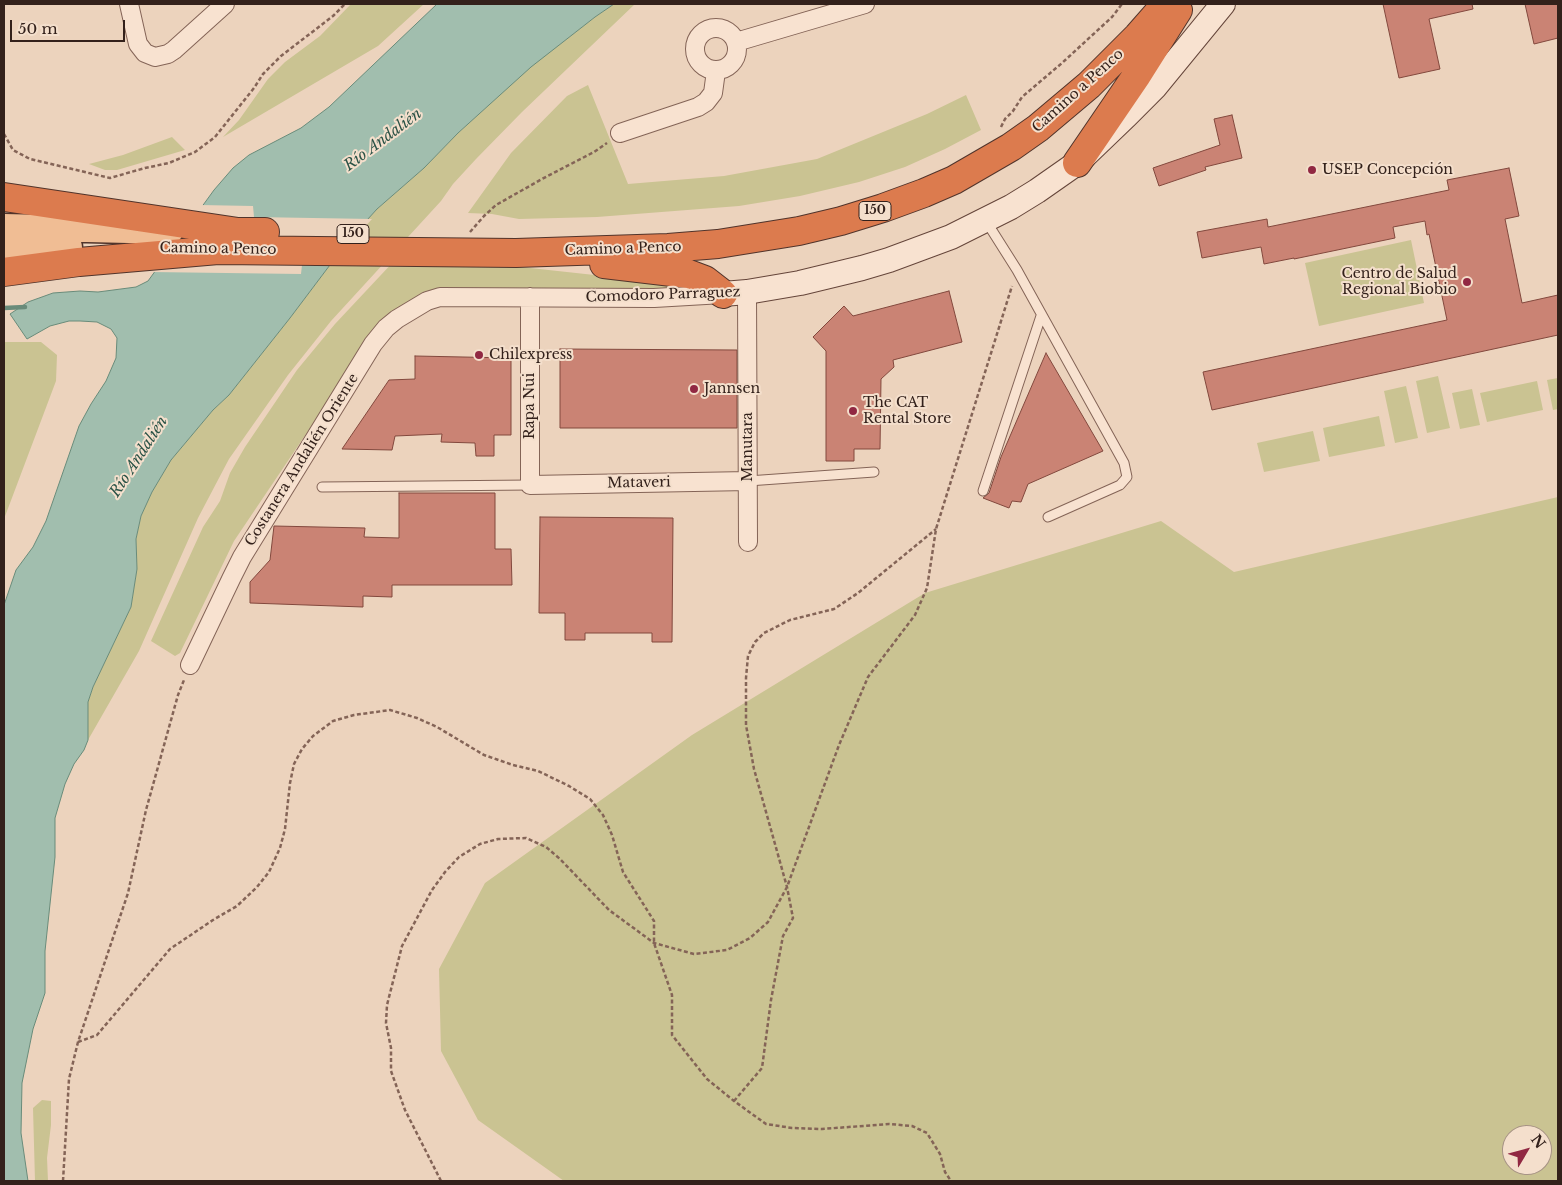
<!DOCTYPE html>
<html>
<head>
<meta charset="utf-8">
<style>
	body { margin:0 }
	#map { position:relative; width:1562px; height:1185px; overflow:hidden; background:#ecd3bd; font-family:"Libre Baskerville",serif }
	canvas { display:block }
	.frame { position:absolute; inset:0; border:5px solid #33211b; pointer-events:none }
	.north { position:absolute; left:1502px; top:1125px; width:50px; height:50px; box-sizing:border-box; background:#f4dfcc; border:1px solid #a79385; border-radius:50%; rotate:53deg; font-size:14px; font-weight:700; line-height:20px; text-align:center; color:#33211b }
	.north::after { content:''; display:block; margin:auto; width:18px; height:22px; background:#912842; clip-path:polygon(50% 0,100% 100%,50% 72%,0 100%) }
	.scale { position:absolute; left:10px; top:20px; width:115px; height:22px; box-sizing:border-box; border:2px solid #33211b; border-top:0; padding-left:6px; font-size:15px; line-height:18px; white-space:nowrap; color:#33211b; -webkit-text-stroke:4px #f4dfcc; paint-order:stroke }
</style>
</head>
<body>
<div id="map">
<canvas width="1562" height="1185"></canvas>
<div class="frame"></div>
<div class="north">N</div>
<div class="scale">50 m</div>
</div>
<script>
const g = document.querySelector('canvas').getContext('2d');
g.lineJoin = 'round';
function paint(path, color) { g.fillStyle = color; g.fill(path, 'evenodd'); }
const toPath = rows => new Path2D(rows.map(r => 'M' + r).join(''));
function trace(path, color, width, dash) { g.strokeStyle = color; g.lineWidth = width; g.lineCap = dash ? 'butt' : 'round'; g.setLineDash(dash || []); g.stroke(path); }
function write(font, color, halo, rows, align = 'center') {
  g.font = font + ' "Libre Baskerville",serif'; g.lineWidth = 4; g.setLineDash([]); g.textBaseline = 'middle'; g.strokeStyle = halo; g.fillStyle = color; for (const [text, x, y, turn = 0] of rows) {
    g.save(); g.translate(x, y); g.rotate((+turn || 0) * Math.PI / 180); g.textAlign = isNaN(turn) ? turn : align; if (halo) g.strokeText(text, 0, 0); g.fillText(text, 0, 0); g.restore();
  }
}
paint(toPath([
	[351,4,424,4,378,46,223,137,239,120,268,79,285,62,320,36],
	[614,4,635,4,522,112,476,159,453,184,441,201,331,321,288,375,229,459,198,518,139,651,88,740,88,702,93,687,131,607,137,569,136,539,141,516,152,492,171,460,213,410,229,395,290,318,348,241,377,209,424,168,458,133,531,66,595,17],
	[588,85,628,184,724,176,817,159,927,114,966,95,981,130,945,149,905,167,859,182,800,196,739,206,597,217,519,219,492,214,468,213,511,153,567,96],
	[172,137,185,150,117,170,105,170,89,164,123,155],
	[1411,240,1424,303,1319,326,1305,263],
	[395,260,449,267,521,267,686,285,694,288,678,291,450,290,376,330,234,541,180,653,175,656,151,641,203,527,220,501,230,473,245,447,297,370,335,324],
	[4,342,41,342,57,355,56,381,4,519],
	[1438,376,1450,428,1427,433,1416,381],
	[1558,378,1558,409,1553,410,1547,380],
	[1537,381,1543,410,1487,422,1480,393],
	[1406,386,1418,438,1395,443,1384,391],
	[1472,389,1480,425,1460,429,1452,393],
	[1379,416,1385,446,1329,457,1323,428],
	[1313,431,1320,461,1264,472,1257,443],
	[1558,497,1558,1181,564,1181,478,1120,441,1051,439,969,485,883,692,735,925,593,1161,521,1234,572],
	[1512,1135,1542,1135,1542,1165,1512,1165],
	[42,1100,51,1101,51,1125,47,1158,48,1181,35,1181,33,1108]
]), '#cac392');
const water = toPath([
	[437,4,614,4,595,17,531,67,458,133,424,168,377,209,348,241,290,318,229,395,213,410,171,460,152,492,141,516,136,539,137,569,131,607,93,687,88,702,88,740,84,750,74,764,65,784,55,818,55,857,45,951,45,993,33,1029,22,1083,21,1133,28,1181,4,1181,4,605,16,570,33,547,46,521,79,426,91,404,106,381,116,358,117,338,111,329,97,322,80,321,69,321,50,326,27,339,10,314,28,302,53,293,80,291,98,292,136,287,148,281,214,190,233,168,249,155,301,128,329,107,437,4]
]);
paint(water, '#a1beae');
trace(water, '#698b7a', 1);
paint(toPath([
	[200,205,253,206,254,217,372,219,350,243,333,266,302,265,301,274,151,272]
]), '#ecd3bd');
trace(toPath([
	[4,308,25,307]
]), '#698b7a', 4.5);
const building = toPath([
	[1383,4,1472,4,1473,9,1429,19,1440,69,1399,78,1383,4],
	[1525,4,1558,4,1558,38,1534,44,1525,4],
	[1232,115,1242,158,1205,167,1206,170,1159,186,1153,168,1220,145,1214,119,1232,115],
	[1509,168,1519,216,1505,219,1522,303,1558,295,1558,335,1212,410,1203,372,1447,320,1429,234,1427,235,1425,221,1393,227,1395,238,1294,259,1294,258,1264,264,1261,247,1202,258,1197,232,1267,219,1268,227,1449,190,1447,180,1509,168],
	[949,291,962,342,893,360,894,367,881,379,880,449,854,449,854,461,826,461,826,351,813,337,844,306,853,316,949,291],
	[560,349,737,350,737,428,560,428,560,349],
	[1046,353,1103,451,1028,484,1021,502,1012,501,1009,508,983,498,989,493,1001,457,1046,353],
	[415,356,511,358,511,435,494,435,494,456,476,456,475,443,441,442,442,434,395,436,392,450,342,449,389,380,415,379,415,356],
	[399,493,495,493,495,549,511,549,512,585,392,585,392,597,363,596,363,607,250,603,250,582,270,560,274,526,365,528,364,537,399,538,399,493],
	[540,517,673,518,672,642,652,642,652,633,585,633,585,640,565,640,565,613,539,613,540,517]
]);
paint(building, '#ca8374');
trace(building, '#82483d', 1);
const lane = toPath([
	[986,221,1017,270,1124,463,1127,477,1120,485,1048,517],
	[748,481,874,472],
	[322,487,530,485],
	[983,491,1041,316]
]);
const street = toPath([
	[129,4,138,44,145,53,155,57,168,54,174,50,225,4],
	'695 49a21 21 0 1 1 42 0a21 21 0 1 1-42 0Z',
	[736,42,865,4],
	[620,133,698,107,706,102,713,93,716,71],
	[747,292,748,542],
	[530,297,530,485,748,481],
	[190,665,231,579,242,557,373,344,386,328,397,319,427,301,440,297,654,298,723,294]
]);
const secondary = toPath([
	[723,294,747,292,800,283,862,268,889,260,951,237,1011,207,1037,191,1077,163,1127,115,1155,87,1223,4]
]);
const primary = toPath([
	[4,227,170,231],
	[4,246,69,247]
]);
const highway = toPath([
	[1077,163,1137,75,1178,10],
	[4,197,238,232,265,232],
	[604,264,689,274,705,280,723,294],
	[4,272,79,262,218,250,516,253,668,248,718,244,799,231,841,221,883,208,924,193,954,180,1011,147,1038,128,1089,85,1138,36,1166,4]
]);
trace(lane, '#846457', 11);
trace(street, '#846457', 20);
trace(secondary, '#65453a', 26);
trace(primary, '#51342b', 29);
trace(highway, '#51342b', 30);
trace(toPath([
	[1001,127,1005,119,1013,111,1022,97,1062,63,1112,17,1122,4],
	[4,134,13,150,30,159,110,178,145,168,169,163,195,152,215,137,254,88,263,74,281,56,333,16,345,4],
	[470,232,484,216,496,205,542,179,594,152,607,143],
	[78,1042,97,1035,170,949,213,920,237,906,257,887,269,872,280,848,285,829,290,783,294,764,302,749,313,736,333,721,354,715,390,710,417,718,437,727,484,755,513,765,538,771,569,786,590,799,603,815,612,835,623,872,654,921,654,943,672,995,672,1035,707,1079,734,1101,766,1124,792,1128,822,1129,889,1124,912,1126,927,1133,940,1154,945,1172,951,1181],
	[734,1101,762,1068,771,1000,783,936,793,918,787,887,754,769,746,725,746,678,748,656,755,642,764,633,790,620,834,609,858,593,936,529],
	[63,1181,69,1079,78,1042,128,893,146,810,178,695,184,680],
	[441,1181,405,1110,391,1071,391,1048,386,1023,387,1005,402,946,432,890,445,872,459,857,480,844,498,839,526,838,546,847,560,859,609,910,654,943,694,954,727,950,750,938,768,922,787,887,839,745,868,677,915,615,927,588,936,529,1012,286]
]), '#846457', 2.5, [4, 2.5]);
trace(lane, '#f8e2d0', 9);
trace(street, '#f8e2d0', 18);
trace(secondary, '#f8e2d0', 24);
trace(primary, '#f0bd94', 26);
trace(highway, '#dc7b4e', 28);
for (const [x, y, r, color] of [
	[1312,170,5,"#912842"],
	[1467,282,5,"#912842"],
	[479,355,5,"#912842"],
	[694,389,5,"#912842"],
	[853,411,5,"#912842"]
]) { const dot = new Path2D(); dot.arc(x, y, r, 0, 2 * Math.PI); g.fillStyle = color; g.fill(dot); trace(dot, '#f4dfcc', 2); }
for (const [x, y, w] of [
	[875,211,32],
	[353,234,32]
]) { const box = new Path2D(); box.roundRect(x - w / 2, y - 9.5, w, 19, 4); g.fillStyle = '#f4dfcc'; g.fill(box); trace(box, '#33211b', 1); }
write('bold 12px', '#33211b', null, [
	["150",875,211],
	["150",353,234]
]);
write('14px', '#33211b', '#f4dfcc', [
	["Camino a Penco",1078,91,-42],
	["Camino a Penco",218,249,1],
	["Camino a Penco",623,249,-2],
	["Comodoro Parraguez",663,295,-2],
	["Rapa Nui",530,406,-90],
	["Manutara",748,447,-90],
	["Costanera Andalién Oriente",302,460,-58],
	["Mataveri",639,483,-1]
]);
write('14px', '#33211b', '#f4dfcc', [
	["USEP Concepción",1322,170],
	["Centro de Salud",1457,274,"right"],
	["Regional Biobio",1457,290,"right"],
	["Chilexpress",489,355],
	["Jannsen",704,389],
	["The CAT",863,403],
	["Rental Store",863,419]
], 'left');
write('italic 15px', '#2b5347', '#f4dfcc', [
	["Río Andalién",383,140,-37],
	["Río Andalién",139,457,-57]
]);
</script>
</body>
</html>
